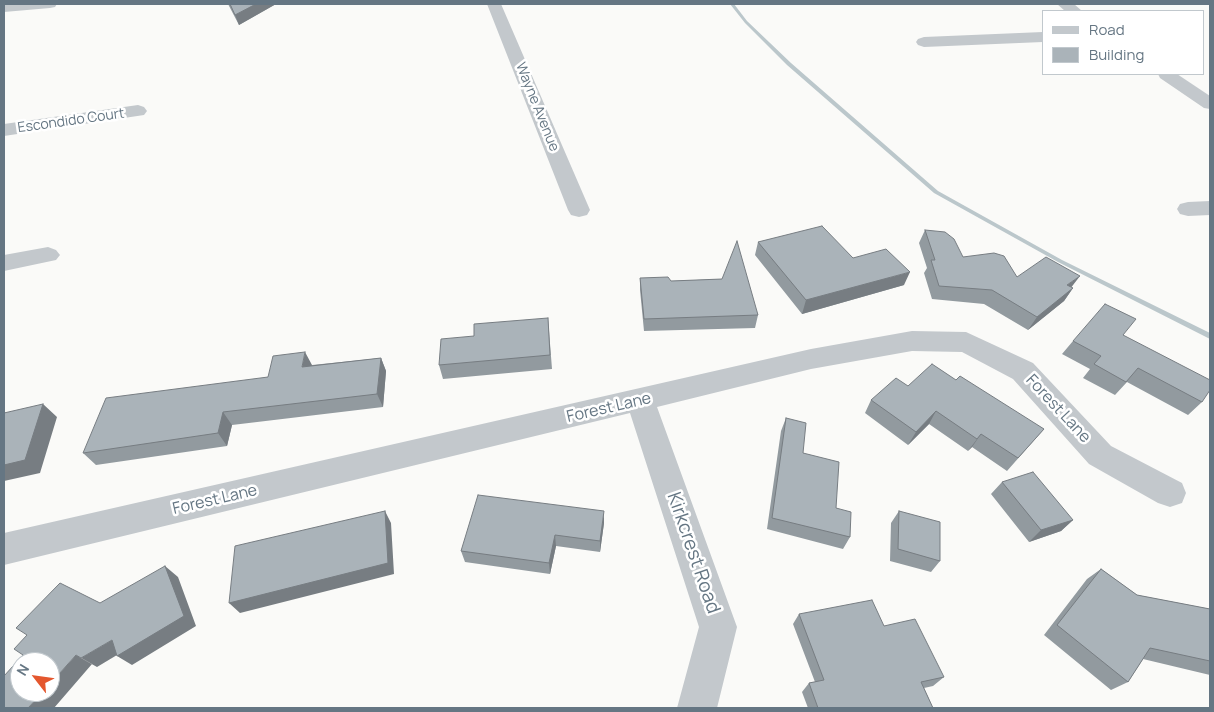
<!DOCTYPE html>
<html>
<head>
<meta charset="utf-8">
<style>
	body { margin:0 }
	#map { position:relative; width:1214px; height:712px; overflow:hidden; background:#fafaf8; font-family:Manrope,sans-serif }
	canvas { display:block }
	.frame { position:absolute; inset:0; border:5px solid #657683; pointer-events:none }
	.legend { position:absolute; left:1042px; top:10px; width:162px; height:65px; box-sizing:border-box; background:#fff; border:1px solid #c1c8cd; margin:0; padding:6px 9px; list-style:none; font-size:15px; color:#657683 }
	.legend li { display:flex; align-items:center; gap:10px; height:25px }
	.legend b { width:25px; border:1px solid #c1c8cd }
	.north { position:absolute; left:10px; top:652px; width:50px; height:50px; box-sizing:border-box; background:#fff; border:1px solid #c1c8cd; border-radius:50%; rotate:300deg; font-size:14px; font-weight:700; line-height:20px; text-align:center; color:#657683 }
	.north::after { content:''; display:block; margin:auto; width:18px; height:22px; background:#e4572e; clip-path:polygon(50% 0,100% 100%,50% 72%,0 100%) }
</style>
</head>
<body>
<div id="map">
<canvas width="1214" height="712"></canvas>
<div class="frame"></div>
<ul class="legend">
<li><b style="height:6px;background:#c3c8cc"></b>Road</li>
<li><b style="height:14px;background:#aab3b9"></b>Building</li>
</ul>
<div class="north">N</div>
</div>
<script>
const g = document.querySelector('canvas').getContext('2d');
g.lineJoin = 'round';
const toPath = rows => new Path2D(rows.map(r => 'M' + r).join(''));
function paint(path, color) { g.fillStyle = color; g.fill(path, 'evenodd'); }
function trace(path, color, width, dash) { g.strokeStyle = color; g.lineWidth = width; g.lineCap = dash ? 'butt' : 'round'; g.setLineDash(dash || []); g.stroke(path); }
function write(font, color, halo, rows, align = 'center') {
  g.font = font + ' Manrope,sans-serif'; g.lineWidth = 5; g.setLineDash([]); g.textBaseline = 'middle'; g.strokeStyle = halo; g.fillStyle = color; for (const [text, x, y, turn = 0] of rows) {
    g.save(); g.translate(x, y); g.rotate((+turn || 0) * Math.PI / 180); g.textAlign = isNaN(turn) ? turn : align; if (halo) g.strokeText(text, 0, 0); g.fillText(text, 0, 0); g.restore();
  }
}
paint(toPath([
	[730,4,734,4,747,21,791,63,938,191,1062,260,1210,333,1210,339,1058,262,934,193,787,65,745,23,730,4]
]), '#bbc7cb');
paint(toPath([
	[4,4,57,4,55,7,50,8,4,12,4,4],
	[487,4,501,4,590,210,587,215,579,217,571,215,568,210,487,4],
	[1057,4,1074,4,1082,11,1065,11,1057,4],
	[1043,32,1043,42,924,47,918,45,916,42,918,39,924,37,1043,32],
	[1158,74,1177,74,1210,96,1210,109,1204,108,1160,78,1158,74],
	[138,105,144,107,147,111,144,115,4,136,4,124,138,105],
	[1210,201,1210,215,1188,216,1180,214,1177,209,1180,204,1188,202,1210,201],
	[48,247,56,250,60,255,56,260,4,271,4,255,48,247],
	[912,331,966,332,1033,363,1111,446,1182,483,1186,493,1182,503,1170,507,1158,503,1089,464,1013,379,962,352,912,351,811,369,657,407,737,627,717,708,677,708,699,627,630,413,4,565,4,533,811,349,912,331]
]), '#c3c8cc');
paint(toPath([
	[228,4,276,4,239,25],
	[925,230,963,257,1017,277,1073,288,1064,301,1028,330,984,304,932,299,924,273,927,268,919,243],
	[758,242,853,258,904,285,802,314,755,255],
	[640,278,671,281,722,279,758,315,755,328,644,331,640,290],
	[548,318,552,369,443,379,439,365,474,336],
	[1123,335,1202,402,1188,415,1127,382,1115,395,1083,378,1090,369,1062,354,1073,341],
	[381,358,386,371,383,407,232,425,227,446,96,465,83,453,268,377,312,365],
	[956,380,1044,429,1007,471,972,447,968,451,929,424,908,445,865,413,871,400,908,386],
	[786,418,803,453,836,508,850,537,843,549,767,529,781,431],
	[1002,482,1073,520,1061,531,1029,542,991,494],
	[899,511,940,561,931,572,890,561,891,523],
	[604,523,600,552,556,546,550,574,465,562,461,551],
	[1101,569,1137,595,1210,609,1210,675,1143,659,1128,682,1111,690,1044,635,1087,579],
	[799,614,884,626,944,677,933,686,924,688,933,708,808,708,802,692,809,683,815,682,793,624]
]), '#929a9f');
paint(toPath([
	[256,4,276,4,239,25,235,15],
	[910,272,904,285,802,314,806,300],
	[1080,276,1070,289,1067,285],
	[1073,288,1064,301,1028,330,1037,317],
	[305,352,312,365,309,380,302,367],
	[381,358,386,371,383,407,377,394],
	[43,404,57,417,40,473,4,481,4,465],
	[936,411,929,424,908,445,916,432],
	[223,412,232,425,227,446,218,433],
	[981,434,972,447,968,451,977,439],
	[385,511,391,523,394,574,240,613,229,603],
	[604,511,604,523,600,552,600,541],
	[1073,520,1061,531,1029,542,1041,530],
	[555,535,556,546,550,574,549,563],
	[165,566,178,577,196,626,132,665,117,656],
	[112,640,127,649,97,667,81,658],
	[76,655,92,664,54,708,28,708,43,692,50,692,50,684]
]), '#777d82');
const building = toPath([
	[230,4,256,4,235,15,230,4],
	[822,226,853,258,886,249,910,272,806,300,758,242,822,226],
	[925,230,945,232,954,239,963,257,994,253,1004,256,1017,277,1046,257,1080,276,1067,285,1073,288,1037,317,992,290,939,286,931,260,935,260,925,230],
	[737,241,758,315,644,319,640,278,668,277,671,281,722,279,737,241],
	[1105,304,1136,319,1123,335,1210,380,1210,390,1202,402,1138,368,1126,382,1094,364,1101,356,1073,341,1105,304],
	[548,318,550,355,439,365,441,339,474,336,474,324,548,318],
	[305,352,302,367,381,358,377,394,223,412,218,433,83,453,106,398,268,377,273,356,305,352],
	[932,364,956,380,960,376,1044,429,1018,458,981,434,977,439,936,411,916,432,871,400,896,378,908,386,932,364],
	[43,404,25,460,4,465,4,413,43,404],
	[786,418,806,423,803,453,839,462,836,508,851,512,850,537,772,518,786,418],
	[1033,472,1073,520,1041,530,1002,482,1033,472],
	[478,495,604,511,600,541,555,535,549,563,461,551,478,495],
	[385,511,388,563,229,603,235,546,385,511],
	[899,511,940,522,940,561,898,549,899,511],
	[165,566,184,616,117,656,112,640,81,658,76,655,50,684,50,662,20,662,20,692,43,692,28,708,4,708,4,676,23,655,14,649,27,635,16,628,60,583,100,603,165,566],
	[1101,569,1137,595,1210,609,1210,661,1150,648,1128,682,1057,625,1101,569],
	[872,600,884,626,915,619,944,677,921,682,933,708,818,708,809,683,824,680,799,614,872,600]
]);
paint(building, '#aab3b9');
trace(building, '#777d82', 1);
write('14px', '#657683', '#fff', [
	["Wayne Avenue",537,107,68],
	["Escondido Court",71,121,-8]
]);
write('16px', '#657683', '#fff', [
	["Forest Lane",609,408,-13],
	["Forest Lane",1058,409,47],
	["Forest Lane",215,500,-13]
]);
write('19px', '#657683', '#fff', [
	["Kirkcrest Road",693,553,71]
]);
</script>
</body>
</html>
